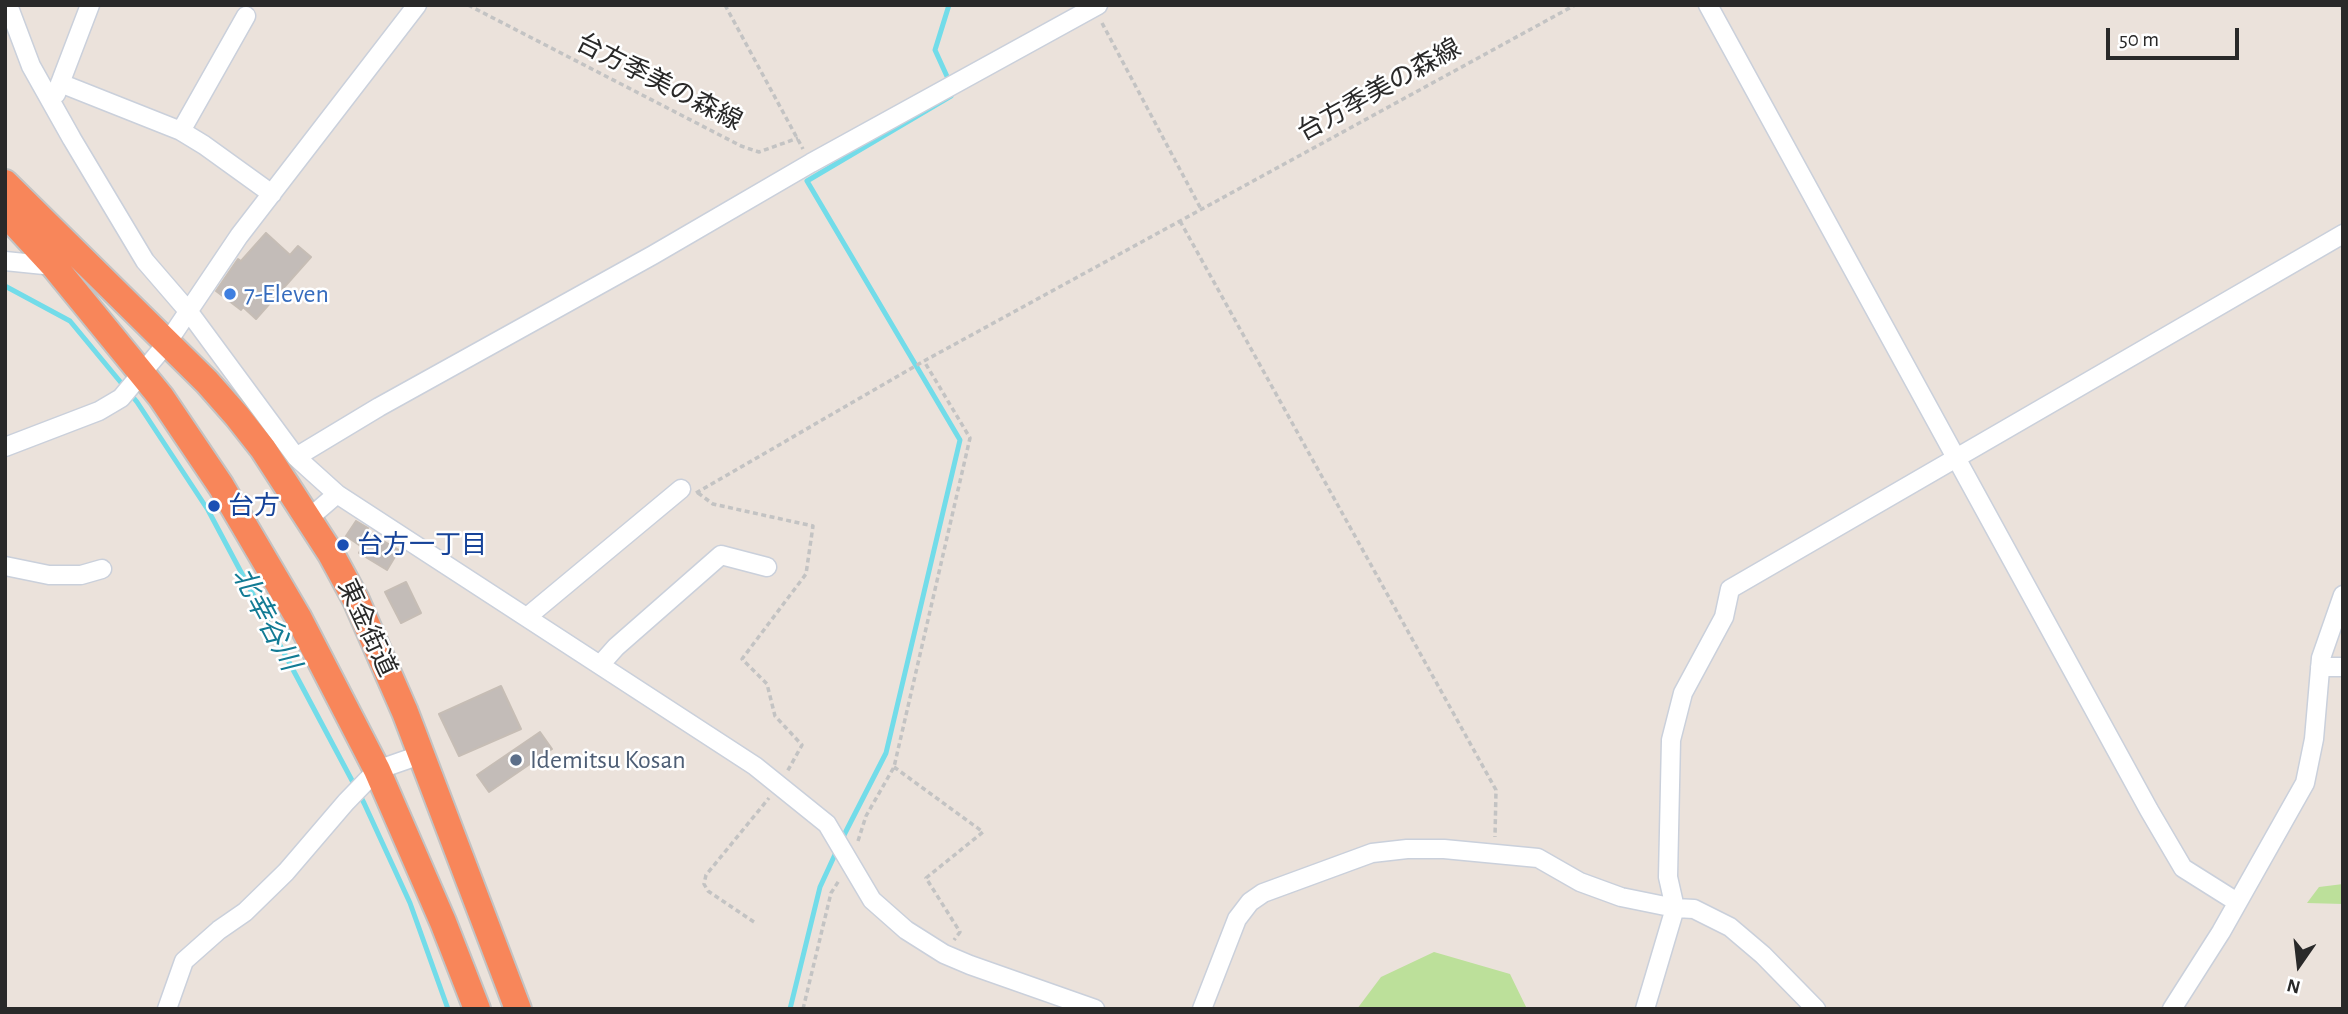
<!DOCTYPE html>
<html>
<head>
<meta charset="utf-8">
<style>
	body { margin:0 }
	#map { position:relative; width:2348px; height:1014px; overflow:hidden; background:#ebe2db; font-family:"Alegreya Sans",sans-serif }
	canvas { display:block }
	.frame { position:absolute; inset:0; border:7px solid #292929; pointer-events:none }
	.north { position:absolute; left:2264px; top:930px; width:70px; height:70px; -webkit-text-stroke:5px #fff; paint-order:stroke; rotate:194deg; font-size:19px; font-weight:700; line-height:28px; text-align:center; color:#292929 }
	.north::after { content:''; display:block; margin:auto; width:24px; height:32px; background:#292929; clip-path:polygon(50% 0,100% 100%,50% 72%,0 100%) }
	.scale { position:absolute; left:2106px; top:28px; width:133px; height:32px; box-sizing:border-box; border:4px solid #292929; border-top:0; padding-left:9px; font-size:21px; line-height:24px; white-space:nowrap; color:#292929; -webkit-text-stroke:5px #fff; paint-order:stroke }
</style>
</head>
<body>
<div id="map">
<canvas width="2348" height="1014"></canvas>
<div class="frame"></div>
<div class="north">N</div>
<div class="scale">50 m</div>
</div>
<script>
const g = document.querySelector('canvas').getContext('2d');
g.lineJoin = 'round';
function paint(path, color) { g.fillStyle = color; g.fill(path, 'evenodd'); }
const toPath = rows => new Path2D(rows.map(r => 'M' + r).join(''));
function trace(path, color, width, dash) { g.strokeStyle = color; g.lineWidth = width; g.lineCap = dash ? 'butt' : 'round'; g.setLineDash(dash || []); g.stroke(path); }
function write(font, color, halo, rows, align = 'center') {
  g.font = font + ' "Alegreya Sans","Noto Sans JP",sans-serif'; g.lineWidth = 5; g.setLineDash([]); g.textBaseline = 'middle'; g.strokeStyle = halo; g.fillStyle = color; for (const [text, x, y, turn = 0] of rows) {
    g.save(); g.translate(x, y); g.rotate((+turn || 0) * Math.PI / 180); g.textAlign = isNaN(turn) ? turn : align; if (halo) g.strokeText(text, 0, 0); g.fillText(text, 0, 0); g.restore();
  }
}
paint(toPath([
	[2343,884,2343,904,2307,903,2319,887],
	[1434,952,1510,974,1527,1009,1357,1009,1381,977]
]), '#bce09a');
trace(toPath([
	[949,5,935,50,950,83],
	[5,286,70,321,137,402,208,510,364,803,410,903,448,1009],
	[842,839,886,753,960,440,807,181,951,96],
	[790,1009,820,887,838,848]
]), '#72dce9', 5);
const building = toPath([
	[266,233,290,255,298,246,311,257,256,319,243,307,241,310,216,291,238,259,241,261,266,233],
	[356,521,368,528,366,531,399,550,387,570,359,553,362,547,346,536,356,521],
	[406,582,421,613,401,623,385,592,406,582],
	[501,686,521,729,459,756,439,714,501,686],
	[540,732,552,749,489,792,477,775,540,732]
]);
paint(building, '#c3bcb8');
trace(building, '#c6bdb5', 2);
const minor = toPath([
	[8,5,31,66,72,139,145,261,189,312,296,457,337,494,755,766,827,824,872,900,906,930,944,954,970,965,1095,1009],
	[1708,5,2149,810,2183,868,2237,902],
	[60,83,181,131,204,145,272,194],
	[56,94,90,5],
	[181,131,246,16],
	[5,261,54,266],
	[5,447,99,411,121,398,167,343,239,236,417,5],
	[296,457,379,407,653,255,811,163,1098,5],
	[308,519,337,494],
	[5,566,49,575,81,575,102,569],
	[527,617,681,489],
	[600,665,616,647,721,555,767,567],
	[2320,667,2343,667],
	[167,1009,184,961,219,930,245,912,286,872,346,802,377,770,420,755],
	[1202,1009,1237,919,1250,902,1263,893,1372,853,1407,849,1444,849,1538,858,1580,882,1621,897,1675,908,1694,909,1730,927,1763,955,1816,1009],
	[1645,1009,1675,908,1668,877,1671,740,1683,693,1724,617,1730,589,2343,234],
	[2172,1009,2221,932,2305,783,2314,739,2321,658,2343,595]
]);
const highway = toPath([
	[5,183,207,382,237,416,263,449,331,554,356,600,405,712,518,1009],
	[5,213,54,266,161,397,221,486,298,617,377,770,443,922,477,1009]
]);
trace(minor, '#cad0db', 21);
trace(highway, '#c3c3c3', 30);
trace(toPath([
	[468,5,741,146,759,152,798,138],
	[725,5,803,149],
	[2342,5,2343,19],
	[1102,23,1201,209],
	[1180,221,1496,790,1495,837],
	[696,493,924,361,1575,5],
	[698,493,713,504,813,526,806,574,742,659,767,684,775,716,802,745,787,772],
	[894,767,983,832,926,878,960,932,954,940],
	[858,841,866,816,894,767,970,438,924,361],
	[754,922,708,891,704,884,706,875,769,798],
	[803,1009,831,893,840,879]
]), '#c3c3c3', 3.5, [5, 3.5]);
trace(minor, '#fff', 18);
trace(highway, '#f8865a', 26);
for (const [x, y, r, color] of [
	[230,294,7,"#3f7fe0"],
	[214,506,7,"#1a4fb4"],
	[343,545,7,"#1a4fb4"],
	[516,760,7,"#5c6f8a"]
]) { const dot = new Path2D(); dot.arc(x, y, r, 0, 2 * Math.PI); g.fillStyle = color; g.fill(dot); trace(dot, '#fff', 2.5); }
write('26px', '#292929', '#fff', [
	["台方季美の森線",659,82,27],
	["台方季美の森線",1379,90,-29],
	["東金街道",367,628,65]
]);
write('26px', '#366cbe', '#fff', [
	["7-Eleven",244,294]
], 'left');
write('26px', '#164399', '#fff', [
	["台方",228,506],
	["台方一丁目",357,545]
], 'left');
write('26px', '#4e5e75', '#fff', [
	["Idemitsu Kosan",530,760]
], 'left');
write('italic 28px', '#127b94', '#fff', [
	["北幸谷川",266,619,62]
]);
</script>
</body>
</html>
